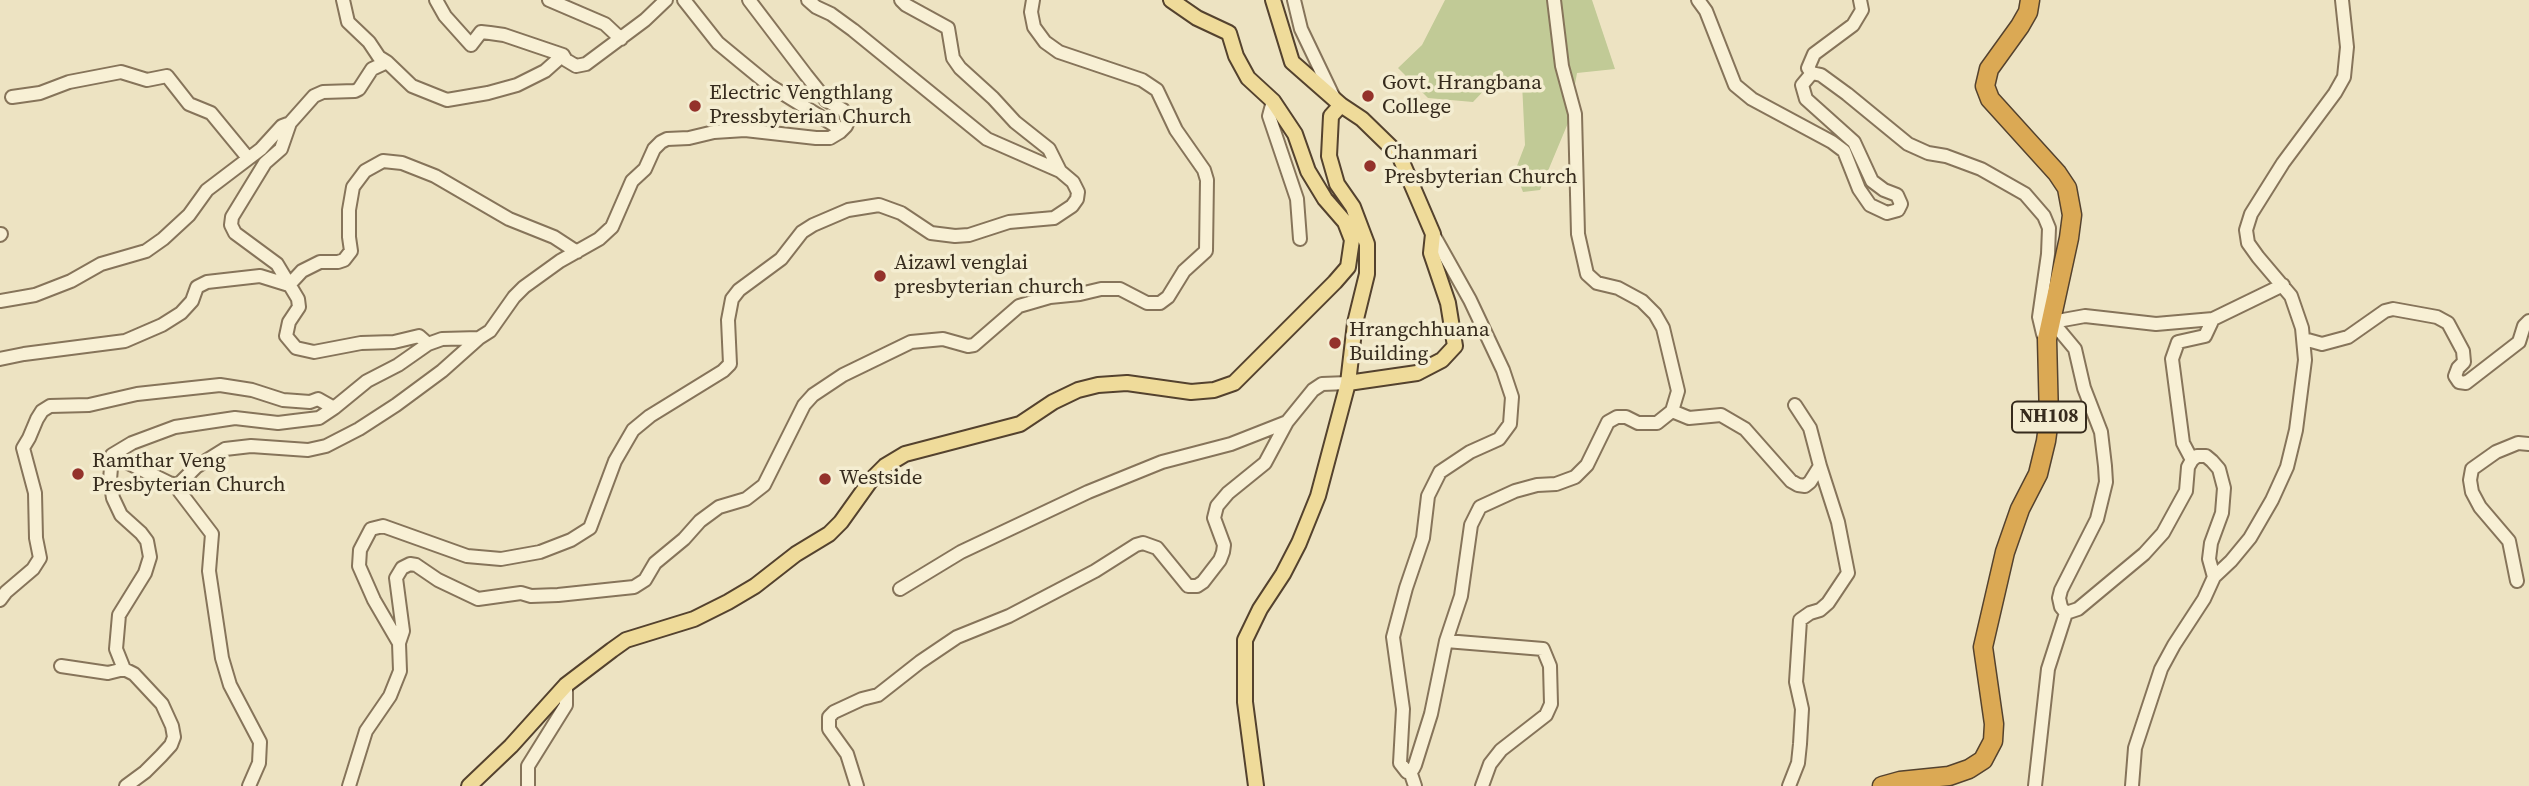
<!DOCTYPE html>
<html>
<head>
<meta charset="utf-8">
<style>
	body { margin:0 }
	canvas { display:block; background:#ede3c2 }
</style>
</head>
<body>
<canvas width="2529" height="786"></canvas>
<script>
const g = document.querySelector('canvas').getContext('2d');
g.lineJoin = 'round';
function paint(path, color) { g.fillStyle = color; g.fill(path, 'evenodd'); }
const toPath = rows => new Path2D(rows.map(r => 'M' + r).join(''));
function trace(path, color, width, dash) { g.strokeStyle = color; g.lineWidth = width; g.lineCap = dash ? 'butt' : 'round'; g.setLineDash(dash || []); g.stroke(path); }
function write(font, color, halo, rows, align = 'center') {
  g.font = font + ' "Source Serif 4",serif'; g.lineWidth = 7; g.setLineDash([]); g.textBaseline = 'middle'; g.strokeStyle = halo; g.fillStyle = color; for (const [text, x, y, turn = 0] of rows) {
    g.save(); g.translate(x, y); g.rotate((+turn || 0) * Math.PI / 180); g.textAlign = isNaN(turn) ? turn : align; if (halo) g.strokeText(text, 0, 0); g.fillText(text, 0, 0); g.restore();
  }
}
paint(toPath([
	[1445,0,1592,0,1615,69,1577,73,1568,123,1540,190,1523,192,1515,171,1525,145,1522,83,1493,81,1473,102,1428,98,1398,68,1422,45]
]), '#c1ca96');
const minor = toPath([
	[436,0,445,16,471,45,481,32,490,33,504,35,563,55],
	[549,0,605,24,621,39],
	[684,0,718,43,741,62,769,85,842,130],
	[901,0,906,5,948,28,953,58,960,68,993,98,1015,122,1049,149,1060,171],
	[1294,0,1301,29,1335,100],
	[1698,0,1706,11,1735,85,1752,99,1832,142,1844,151,1859,189,1870,205,1887,213,1898,210,1901,204,1897,195,1884,190,1872,181,1854,142,1806,99,1802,85,1812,73,1821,75,1847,94,1908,144,1928,153,1946,156,1981,169,2025,194,2044,216,2049,228,2048,254,2039,317,2043,334,2047,339],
	[387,62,412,86,447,100,488,93,517,85,545,71,563,55,566,60,576,66,586,64,645,20,666,0],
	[1812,73,1808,68,1814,54,1853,25,1862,10,1860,0],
	[12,97,40,93,69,82,121,72,147,80,167,76,189,104,211,113,248,158],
	[1273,101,1269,116,1297,199,1300,239],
	[290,123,281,149,265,163,232,217,231,225,235,233,277,264,298,299,299,307,289,322,286,336,296,348,314,352,361,343,394,342,419,336,428,344],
	[1433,234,1470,300,1503,370,1512,397,1510,424,1499,439,1470,452,1440,472,1428,496,1423,538,1406,588,1393,637,1403,709,1400,763,1407,772,1413,769,1415,765,1431,714,1446,641,1461,596,1471,525,1480,507,1515,491,1537,485,1556,484,1575,477,1587,465,1608,422,1617,417,1626,417,1638,423,1657,423,1672,411,1678,391,1663,328,1655,314,1642,301,1618,288,1597,283,1587,274,1578,234,1575,114,1562,66,1554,0],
	[0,235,1,234],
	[0,301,35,295,71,281,101,264,146,251,163,239,189,215,207,190,261,149,282,126,290,123,314,96,323,92,355,91,359,89,372,69,387,62,379,57,369,42,348,22,343,0],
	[2052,322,2085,316,2156,324,2213,319],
	[2051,325,2060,331,2075,349,2084,388,2101,432,2105,466,2106,482,2097,519,2061,590,2059,598,2061,607,2066,613,2078,609,2144,554,2163,533,2186,491,2188,467,2192,460,2197,456,2206,456,2212,461,2219,469,2224,488,2222,513,2211,543,2209,559,2214,577,2204,599,2174,645,2161,669,2135,748,2132,786],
	[2304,339,2322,344,2348,337,2385,311,2393,309,2437,317,2448,323,2463,351,2464,362,2458,368,2455,376,2459,382,2466,383,2519,342,2524,326,2529,321],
	[0,359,24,354,125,341,162,325,181,313,192,301,197,287,207,282,260,276,289,285,302,271,320,262,338,262,344,260,351,251,349,237,349,210,353,187,365,171,383,161,402,163,435,176,509,219,554,237,577,252],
	[1795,405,1810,428,1820,466],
	[1672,411,1689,418,1721,415,1745,429,1791,481,1798,485,1805,486,1810,482,1820,466,1838,522,1848,573,1828,603,1820,610,1810,613,1800,620,1796,682,1802,709,1800,744,1798,763,1789,786],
	[112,455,169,483,178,485],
	[2192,460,2183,443,2172,359,2178,342,2205,336,2213,319,2283,285],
	[2214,577,2231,561,2250,538,2272,500,2287,467,2296,430,2305,360,2302,328,2291,296,2258,257,2248,243,2246,230,2251,214,2283,163,2335,93,2344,77,2347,47,2342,0],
	[2517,581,2509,541,2480,507,2472,492,2470,480,2472,469,2496,452,2518,443,2529,444],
	[900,589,961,552,1088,492,1162,462,1231,444,1287,422],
	[0,600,6,592,33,569,40,558,36,538,35,493,23,448,29,438,37,419,42,411,50,406,89,405,137,394,220,385,252,390,283,400,310,402,318,399,334,408,367,381,398,365,428,344,442,339,479,338,490,331,514,297,524,287,560,261,599,239,612,227,632,181,645,169,654,149,661,142,667,139,689,138,714,132,745,130,816,138,830,138,840,132,846,126,849,119,843,110,826,100,806,75,749,0],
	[1446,641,1543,649,1550,666,1551,704,1546,715,1501,750,1490,764,1482,786],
	[399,643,403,631,396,578,402,568,410,564,416,565,438,580,478,599,521,593,531,596,558,595,634,587,645,580,655,563,684,539,700,521,719,507,746,499,764,485,804,405,813,395,843,375,911,342,943,339,968,346,974,345,1019,306,1050,297,1080,294,1101,289,1120,289,1147,303,1160,303,1168,297,1184,271,1206,251,1207,180,1204,170,1176,130,1157,90,1142,80,1059,52,1045,42,1034,27,1031,12,1033,0],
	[61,666,108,673,124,669],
	[1410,771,1415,786],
	[126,786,145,772,161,756,171,745,174,737,172,726,162,704,134,674,124,669,116,649,119,615,145,573,150,557,147,541,141,533,121,515,113,498,110,480,112,455,132,443,175,427,235,418,278,423,294,421,319,418,334,408],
	[249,786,259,763,260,742,230,685,222,658,209,571,212,534,180,492,178,485,196,467,225,449,251,446,308,450,326,446,359,429,396,405,442,371,479,338],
	[349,786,366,731,390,696,400,671,399,643,374,600,359,566,360,550,371,529,383,526,467,556,501,559,540,552,571,540,590,528,615,461,633,430,650,416,723,371,730,364,728,320,732,299,739,290,781,259,802,232,813,225,848,210,879,205,901,213,931,233,955,236,969,235,1009,222,1054,218,1072,206,1077,199,1078,192,1073,182,1060,171,987,139,853,30,831,14,816,7,808,0],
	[528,786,528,766,566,705,566,685],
	[857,786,847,754,829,729,829,717,834,712,862,699,878,695,920,662,957,637,1009,616,1095,571,1136,545,1143,543,1157,548,1188,586,1197,586,1203,582,1220,560,1223,552,1224,545,1214,518,1217,506,1228,493,1265,463,1287,422,1313,390,1322,384,1348,383],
	[2035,786,2048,669,2066,613]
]);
const major = toPath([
	[1341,105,1362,119,1399,155,1433,234,1431,253,1448,303,1455,346,1442,360,1417,373,1348,383],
	[469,786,511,746,566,685,612,650,626,640,694,619,728,602,755,586,796,554,829,534,841,522,871,480,885,466,905,454,1020,424,1053,402,1078,390,1098,385,1127,383,1191,392,1214,390,1234,383,1335,282,1348,267,1352,240,1345,222,1325,199,1308,171,1295,134,1273,101,1248,78,1236,56,1229,33,1197,18,1171,0],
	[1256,786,1245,702,1245,640,1260,609,1283,574,1299,543,1318,496,1348,383,1355,323,1367,274,1367,244,1353,207,1337,184,1329,156,1331,116,1341,105,1292,62,1273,0]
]);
const highway = toPath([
	[1882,786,1900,781,1949,776,1969,769,1983,760,1993,741,1994,724,1983,647,2005,552,2020,509,2038,474,2046,441,2049,419,2047,339,2069,238,2072,215,2067,188,2057,173,1990,99,1985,86,1989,69,2020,26,2028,12,2030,0]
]);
trace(minor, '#86745a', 16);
trace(major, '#54422e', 18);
trace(highway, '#54422e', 21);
trace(minor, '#f8f0d5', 12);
trace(major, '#efdb9a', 14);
trace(highway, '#dba954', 18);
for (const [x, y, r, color] of [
	[1368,96,7,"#94322b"],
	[695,106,7,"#94322b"],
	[1370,166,7,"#94322b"],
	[880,276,7,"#94322b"],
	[1335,343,7,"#94322b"],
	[78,474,7,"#94322b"],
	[825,479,7,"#94322b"]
]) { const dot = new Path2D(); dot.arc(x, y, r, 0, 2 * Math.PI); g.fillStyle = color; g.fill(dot); trace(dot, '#f4edd1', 2.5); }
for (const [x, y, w] of [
	[2049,417,74]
]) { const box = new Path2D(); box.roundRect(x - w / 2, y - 15.5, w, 31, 5); g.fillStyle = '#f4edd1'; g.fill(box); trace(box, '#362b1d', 2); }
write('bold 19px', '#362b1d', null, [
	["NH108",2049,417]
]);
write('21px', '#362b1d', '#f4edd1', [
	["Govt. Hrangbana",1382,84],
	["College",1382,108],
	["Electric Vengthlang",709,94],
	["Pressbyterian Church",709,118],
	["Chanmari",1384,154],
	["Presbyterian Church",1384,178],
	["Aizawl venglai",894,264],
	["presbyterian church",894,288],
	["Hrangchhuana",1349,331],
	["Building",1349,355],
	["Ramthar Veng",92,462],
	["Presbyterian Church",92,486],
	["Westside",839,479]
], 'left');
</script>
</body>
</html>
